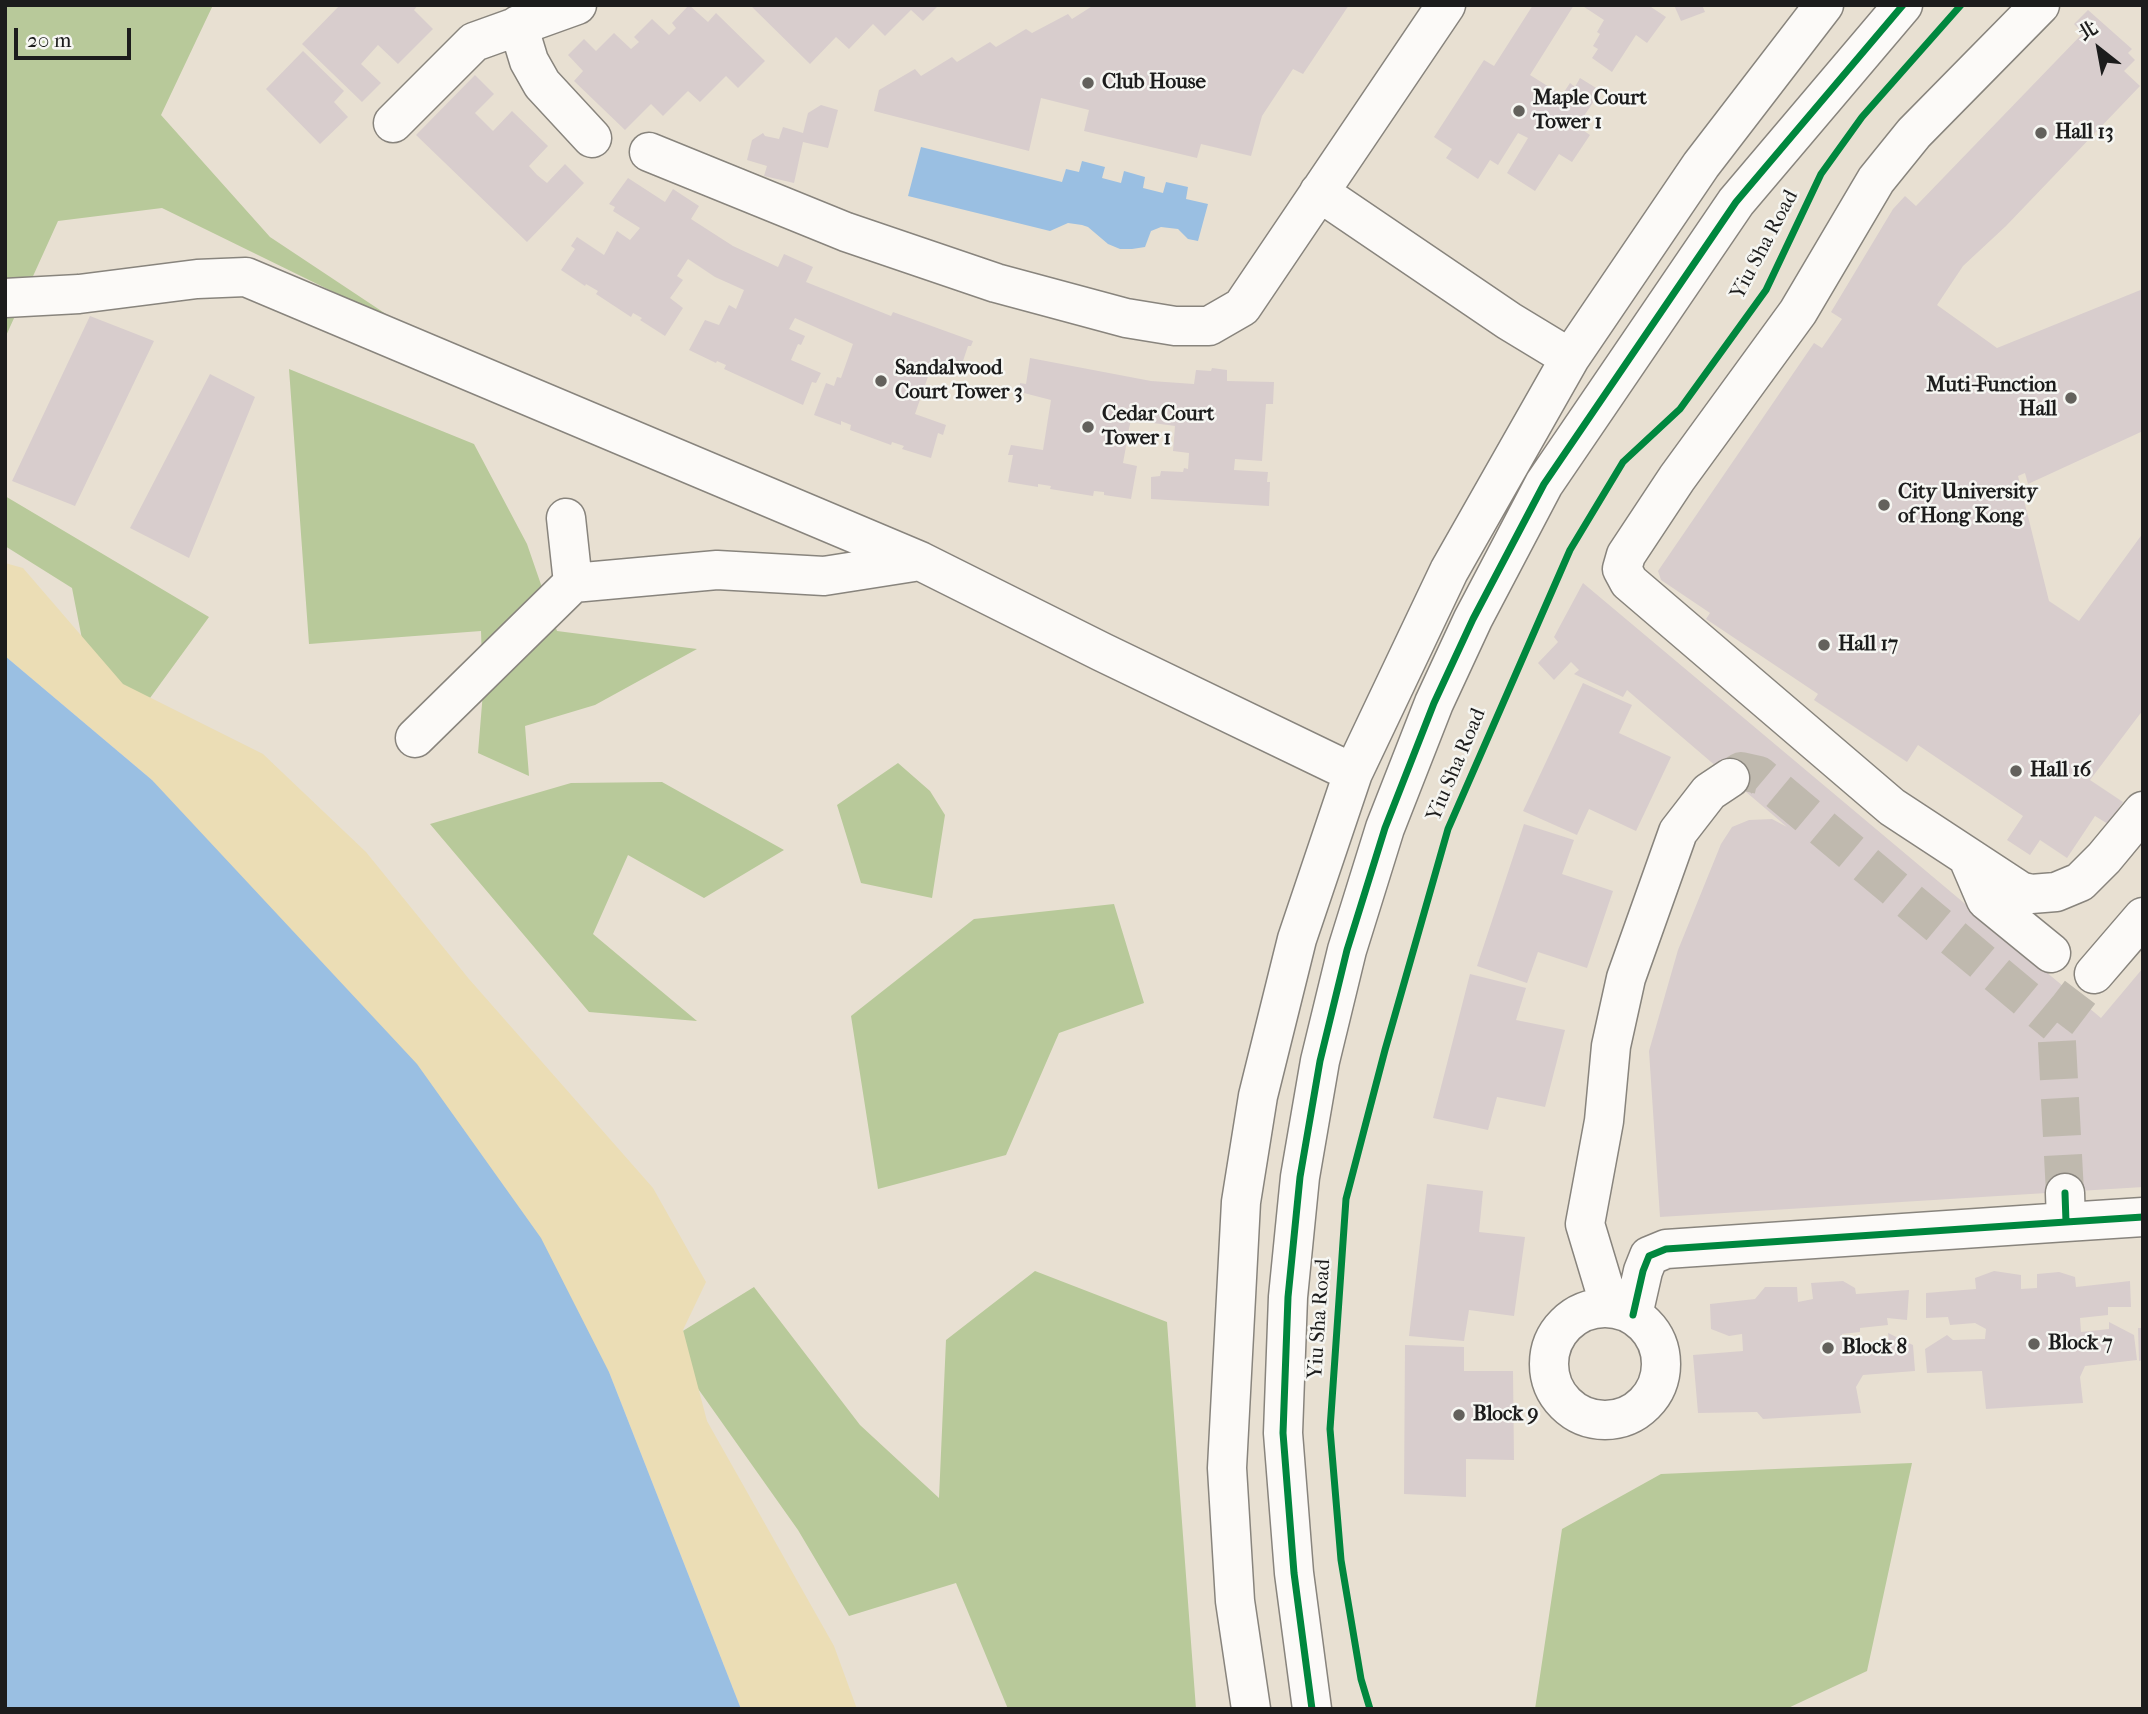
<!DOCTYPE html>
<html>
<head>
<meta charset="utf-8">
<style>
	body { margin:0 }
	#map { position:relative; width:2148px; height:1714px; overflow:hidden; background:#e8e0d2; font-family:"IM FELL French Canon","Noto Serif TC",serif }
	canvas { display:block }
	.frame { position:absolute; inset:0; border:7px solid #1c1c1c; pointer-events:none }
	.north { position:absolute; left:2064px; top:14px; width:70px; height:70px; -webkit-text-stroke:5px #f6f6f2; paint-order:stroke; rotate:329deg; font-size:19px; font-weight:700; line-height:28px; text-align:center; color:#1c1c1c }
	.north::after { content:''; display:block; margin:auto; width:24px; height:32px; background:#1c1c1c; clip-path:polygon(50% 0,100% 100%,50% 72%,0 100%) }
	.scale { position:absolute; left:14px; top:28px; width:117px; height:32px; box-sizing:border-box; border:4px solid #1c1c1c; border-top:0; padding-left:9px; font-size:21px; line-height:24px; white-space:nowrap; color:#1c1c1c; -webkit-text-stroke:5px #f6f6f2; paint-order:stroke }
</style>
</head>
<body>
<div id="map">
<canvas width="2148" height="1714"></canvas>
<div class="frame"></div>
<div class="north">北</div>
<div class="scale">20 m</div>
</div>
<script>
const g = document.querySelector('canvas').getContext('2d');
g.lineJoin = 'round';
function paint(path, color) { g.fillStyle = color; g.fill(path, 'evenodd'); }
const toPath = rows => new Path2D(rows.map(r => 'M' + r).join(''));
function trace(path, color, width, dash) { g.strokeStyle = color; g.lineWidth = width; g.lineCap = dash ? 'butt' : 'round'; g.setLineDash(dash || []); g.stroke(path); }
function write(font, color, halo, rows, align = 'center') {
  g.font = font + ' "IM FELL French Canon",serif'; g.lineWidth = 5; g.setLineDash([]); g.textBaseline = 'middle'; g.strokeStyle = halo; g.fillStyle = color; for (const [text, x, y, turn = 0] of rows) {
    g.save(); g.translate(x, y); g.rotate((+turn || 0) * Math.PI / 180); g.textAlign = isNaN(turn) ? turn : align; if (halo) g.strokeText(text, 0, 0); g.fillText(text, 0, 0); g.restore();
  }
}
paint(toPath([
	[5,5,213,5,161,115,270,237,407,328,162,208,58,221,5,338],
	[289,369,474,444,527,544,557,631,697,649,595,705,525,726,529,776,478,753,483,692,481,631,309,644],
	[5,496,209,617,150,698,93,695,72,588,5,546],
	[898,763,930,791,945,815,932,898,861,883,837,805],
	[662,782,784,850,704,898,628,855,593,934,697,1021,589,1012,430,824,571,783],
	[1114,904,1144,1003,1059,1033,1006,1155,878,1189,851,1016,974,919],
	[1035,1271,1167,1322,1196,1709,1008,1709,956,1583,849,1616,798,1530,665,1342,754,1287,860,1425,939,1498,946,1340],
	[1912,1463,1867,1671,1786,1709,1535,1709,1562,1529,1661,1474]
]), '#b8c99a');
paint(toPath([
	[5,563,23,568,123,684,263,754,366,852,469,979,653,1188,706,1282,683,1330,707,1421,834,1646,857,1709,741,1709,609,1372,152,780,5,656]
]), '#ebddb5');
paint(toPath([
	[921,147,1062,182,1066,169,1079,172,1082,161,1105,167,1102,178,1121,183,1124,171,1145,177,1143,188,1163,193,1166,182,1188,187,1186,199,1208,204,1198,241,1188,239,1178,229,1161,227,1151,231,1145,247,1132,249,1120,249,1108,244,1088,227,1082,225,1068,223,1050,231,908,196],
	[5,656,152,780,417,1064,541,1238,609,1372,741,1709,5,1709]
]), '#9abfe2');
paint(toPath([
	[340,5,418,5,414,10,433,29,398,64,378,45,369,55,361,64,381,83,362,102,302,44],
	[689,5,708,22,716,13,765,61,738,88,726,76,700,102,688,91,663,116,651,104,625,130,574,81,583,71,568,55,584,39,596,51,614,33,631,49,639,42,634,37,652,19,669,35,676,28,672,23],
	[750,5,939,5,923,21,911,10,885,36,873,24,849,49,836,37,810,64],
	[1094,5,1109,6,1349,5,1303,74,1293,69,1262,116,1251,156,1201,144,1197,158,1084,131,1089,110,1041,98,1029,151,874,111,879,90,915,69,921,76,952,57,957,62,990,42,996,47,1026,29,1032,33,1068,14,1072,19],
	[1533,5,1574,5,1530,75,1562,95,1570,83,1575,87,1580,78,1601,91,1577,126,1590,135,1572,162,1559,154,1535,191,1507,173,1528,138,1518,133,1498,165,1490,160,1478,179,1446,158,1452,149,1434,137,1484,60,1494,66],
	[1581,5,1648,5,1666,17,1647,43,1636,35,1612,72,1592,58,1598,49,1593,46,1600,34,1597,32,1604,20],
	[1674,5,1702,5,1705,12,1681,21],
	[2088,10,2132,49,2128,53,2135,60,2124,71,2140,86,2006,226,1963,266,1937,305,1997,348,2143,289,2143,431,2028,484,2025,473,2018,476,2049,601,2079,621,2143,533,2143,710,2090,780,2123,802,2108,824,2095,816,2067,858,2040,840,2030,855,2007,840,2023,816,1918,745,1907,762,1814,700,1818,694,1706,619,1710,613,1661,580,1658,571,1814,343,1822,348,1842,319,1831,312,1893,209,1905,196,1916,206,2083,33,2074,24],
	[303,51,344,91,334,102,348,117,320,144,266,89],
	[475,75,494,94,475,113,493,131,512,111,548,146,529,166,537,175,547,183,565,164,584,183,527,242,416,135],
	[821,105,838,110,828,148,803,142,794,183,764,176,767,166,747,160,752,140,763,133,765,136,779,139,783,127,803,133,808,113],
	[628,178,665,202,673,189,699,206,691,219,733,246,778,267,784,254,813,267,806,282,891,316,893,312,973,341,971,346,968,346,962,364,967,366,964,376,932,365,915,414,946,425,943,435,938,433,931,458,902,449,904,446,892,442,891,445,850,430,851,425,841,421,841,425,814,415,826,383,834,386,837,377,841,378,853,344,795,318,789,329,805,336,801,345,798,344,791,360,821,373,816,383,812,382,803,405,724,369,726,365,717,361,716,363,689,350,705,320,719,325,729,305,736,309,744,290,715,277,688,259,677,276,683,280,670,298,683,308,665,336,640,320,642,318,633,313,631,317,596,294,598,291,586,284,585,286,561,270,575,249,571,246,577,237,604,255,617,231,630,240,640,228,613,211,615,207,609,204],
	[90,316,154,341,75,506,12,481],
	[1030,358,1151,381,1194,384,1196,370,1211,371,1212,368,1227,370,1227,381,1274,382,1273,404,1266,404,1262,461,1235,459,1234,470,1268,472,1267,482,1270,482,1269,506,1151,499,1151,477,1160,476,1161,471,1183,472,1184,468,1188,469,1189,453,1173,451,1175,426,1131,420,1128,433,1120,432,1120,440,1127,441,1123,463,1137,466,1131,499,1104,495,1104,492,1094,491,1093,496,1050,489,1051,486,1038,484,1038,487,1008,482,1013,455,1008,455,1011,445,1043,450,1051,400,1020,392,1020,383,1026,384],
	[210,374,255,397,189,558,130,528],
	[1583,583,2101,1018,2143,968,2143,1187,1660,1217,1649,1051,1678,950,1721,844,1732,827,1749,820,1772,819,1787,827,1627,690,1623,697,1574,674,1579,670,1571,662,1554,680,1538,663,1558,642,1554,637],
	[1583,683,1632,705,1619,733,1671,757,1636,831,1589,809,1577,835,1523,811],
	[1524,824,1574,840,1562,874,1613,891,1587,968,1538,952,1527,983,1477,966],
	[1470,974,1526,988,1516,1020,1565,1030,1545,1107,1497,1097,1488,1130,1433,1118],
	[1427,1184,1483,1191,1479,1232,1525,1237,1514,1316,1469,1310,1464,1341,1409,1336],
	[1994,1271,2021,1275,2021,1289,2037,1288,2037,1274,2059,1272,2075,1277,2076,1287,2130,1281,2131,1307,2108,1307,2108,1315,2080,1318,2081,1332,2109,1329,2109,1322,2134,1335,2137,1360,2085,1366,2080,1377,2083,1403,1986,1409,1982,1371,1927,1373,1925,1349,1947,1335,1953,1340,1985,1339,1986,1329,1975,1323,1950,1325,1948,1317,1926,1318,1926,1293,1976,1289,1975,1278],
	[1843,1281,1855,1288,1856,1294,1909,1290,1907,1320,1887,1318,1888,1325,1860,1328,1860,1332,1842,1334,1844,1343,1889,1341,1888,1333,1913,1345,1915,1371,1863,1375,1856,1387,1861,1413,1763,1419,1757,1412,1698,1413,1693,1355,1743,1351,1742,1334,1729,1336,1711,1329,1710,1304,1755,1299,1765,1287,1797,1287,1798,1302,1813,1299,1811,1283],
	[2138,1328,2143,1328,2143,1360,2139,1361],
	[1405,1345,1464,1347,1464,1371,1513,1371,1514,1460,1466,1459,1466,1497,1404,1494]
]), '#d8cdcd');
trace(toPath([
	[1730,778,1741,771,1759,775,2056,1024],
	[2065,1193,2056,1024,2094,974]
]), '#bfb9ae', 38, [38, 19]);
const minor = toPath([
	[2040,5,1914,133,1876,180,1798,312,1677,478,1626,555,1622,569,1629,582,1892,807,2020,891,2031,894,2056,892,2080,882,2104,858,2143,811],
	[518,25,529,61,542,84,592,138],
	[393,123,474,42,577,5],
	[649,152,846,232,996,283,1126,318,1175,326,1209,326,1242,307,1446,5],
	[1319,192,1509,321,1570,358],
	[5,298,79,294,197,279,246,277,920,561,1102,652,1353,773],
	[566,518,573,583],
	[415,738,573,583,717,570,824,576,920,561],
	[1968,858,1986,900,2051,953],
	[2094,974,2143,917],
	[2065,1193,2066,1222,2143,1217],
	[1610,1307,1585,1224,1604,1121,1611,1046,1626,978,1678,832,1709,792,1730,778],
	'1549 1364a56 56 0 1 1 112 0a56 56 0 1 1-112 0Z',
	[1633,1315,1643,1271,1649,1256,1666,1249,2066,1222],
	[1251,1709,1235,1601,1227,1468,1241,1202,1258,1096,1297,939,1353,773,1449,571,1570,358,1701,165,1824,5],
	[1312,1709,1294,1573,1283,1433,1288,1297,1300,1177,1320,1061,1347,950,1385,828,1434,703,1473,619,1544,484,1736,202,1903,5]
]);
trace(minor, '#88847d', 41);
trace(minor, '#fcfaf8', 38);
trace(toPath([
	[2065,1193,2066,1222,2143,1217],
	[1633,1315,1643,1271,1649,1256,1666,1249,2066,1222],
	[1312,1709,1294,1573,1283,1433,1288,1297,1300,1177,1320,1061,1347,950,1385,828,1434,703,1473,619,1544,484,1736,202,1903,5],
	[1370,1709,1361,1679,1341,1560,1330,1429,1346,1199,1385,1050,1448,829,1570,550,1623,462,1680,409,1766,290,1821,174,1862,117,1961,5]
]), '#00873e', 7);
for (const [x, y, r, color] of [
	[1088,83,7,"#63615c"],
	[1519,111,7,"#63615c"],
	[2041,133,7,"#63615c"],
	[881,381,7,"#63615c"],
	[2071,398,7,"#63615c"],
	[1088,427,7,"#63615c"],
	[1884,505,7,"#63615c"],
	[1824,645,7,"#63615c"],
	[2016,771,7,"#63615c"],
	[2034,1344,7,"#63615c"],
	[1828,1348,7,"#63615c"],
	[1459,1415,7,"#63615c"]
]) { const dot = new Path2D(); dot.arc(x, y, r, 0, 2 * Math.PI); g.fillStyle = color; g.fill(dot); trace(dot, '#f6f6f2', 2.5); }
write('bold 21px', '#1c1c1c', '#f6f6f2', [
	["Club House",1102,83],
	["Maple Court",1533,99],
	["Tower 1",1533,123],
	["Hall 13",2055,133],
	["Sandalwood",895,369],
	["Court Tower 3",895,393],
	["Muti-Function",2057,386,"right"],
	["Hall",2057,410,"right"],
	["Cedar Court",1102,415],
	["Tower 1",1102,439],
	["City University",1898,493],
	["of Hong Kong",1898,517],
	["Hall 17",1838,645],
	["Hall 16",2030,771],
	["Block 7",2048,1344],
	["Block 8",1842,1348],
	["Block 9",1473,1415]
], 'left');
write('21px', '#1c1c1c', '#f6f6f2', [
	["Yiu Sha Road",1765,245,-62],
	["Yiu Sha Road",1457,765,-67],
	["Yiu Sha Road",1320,1319,-86]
]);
</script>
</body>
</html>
